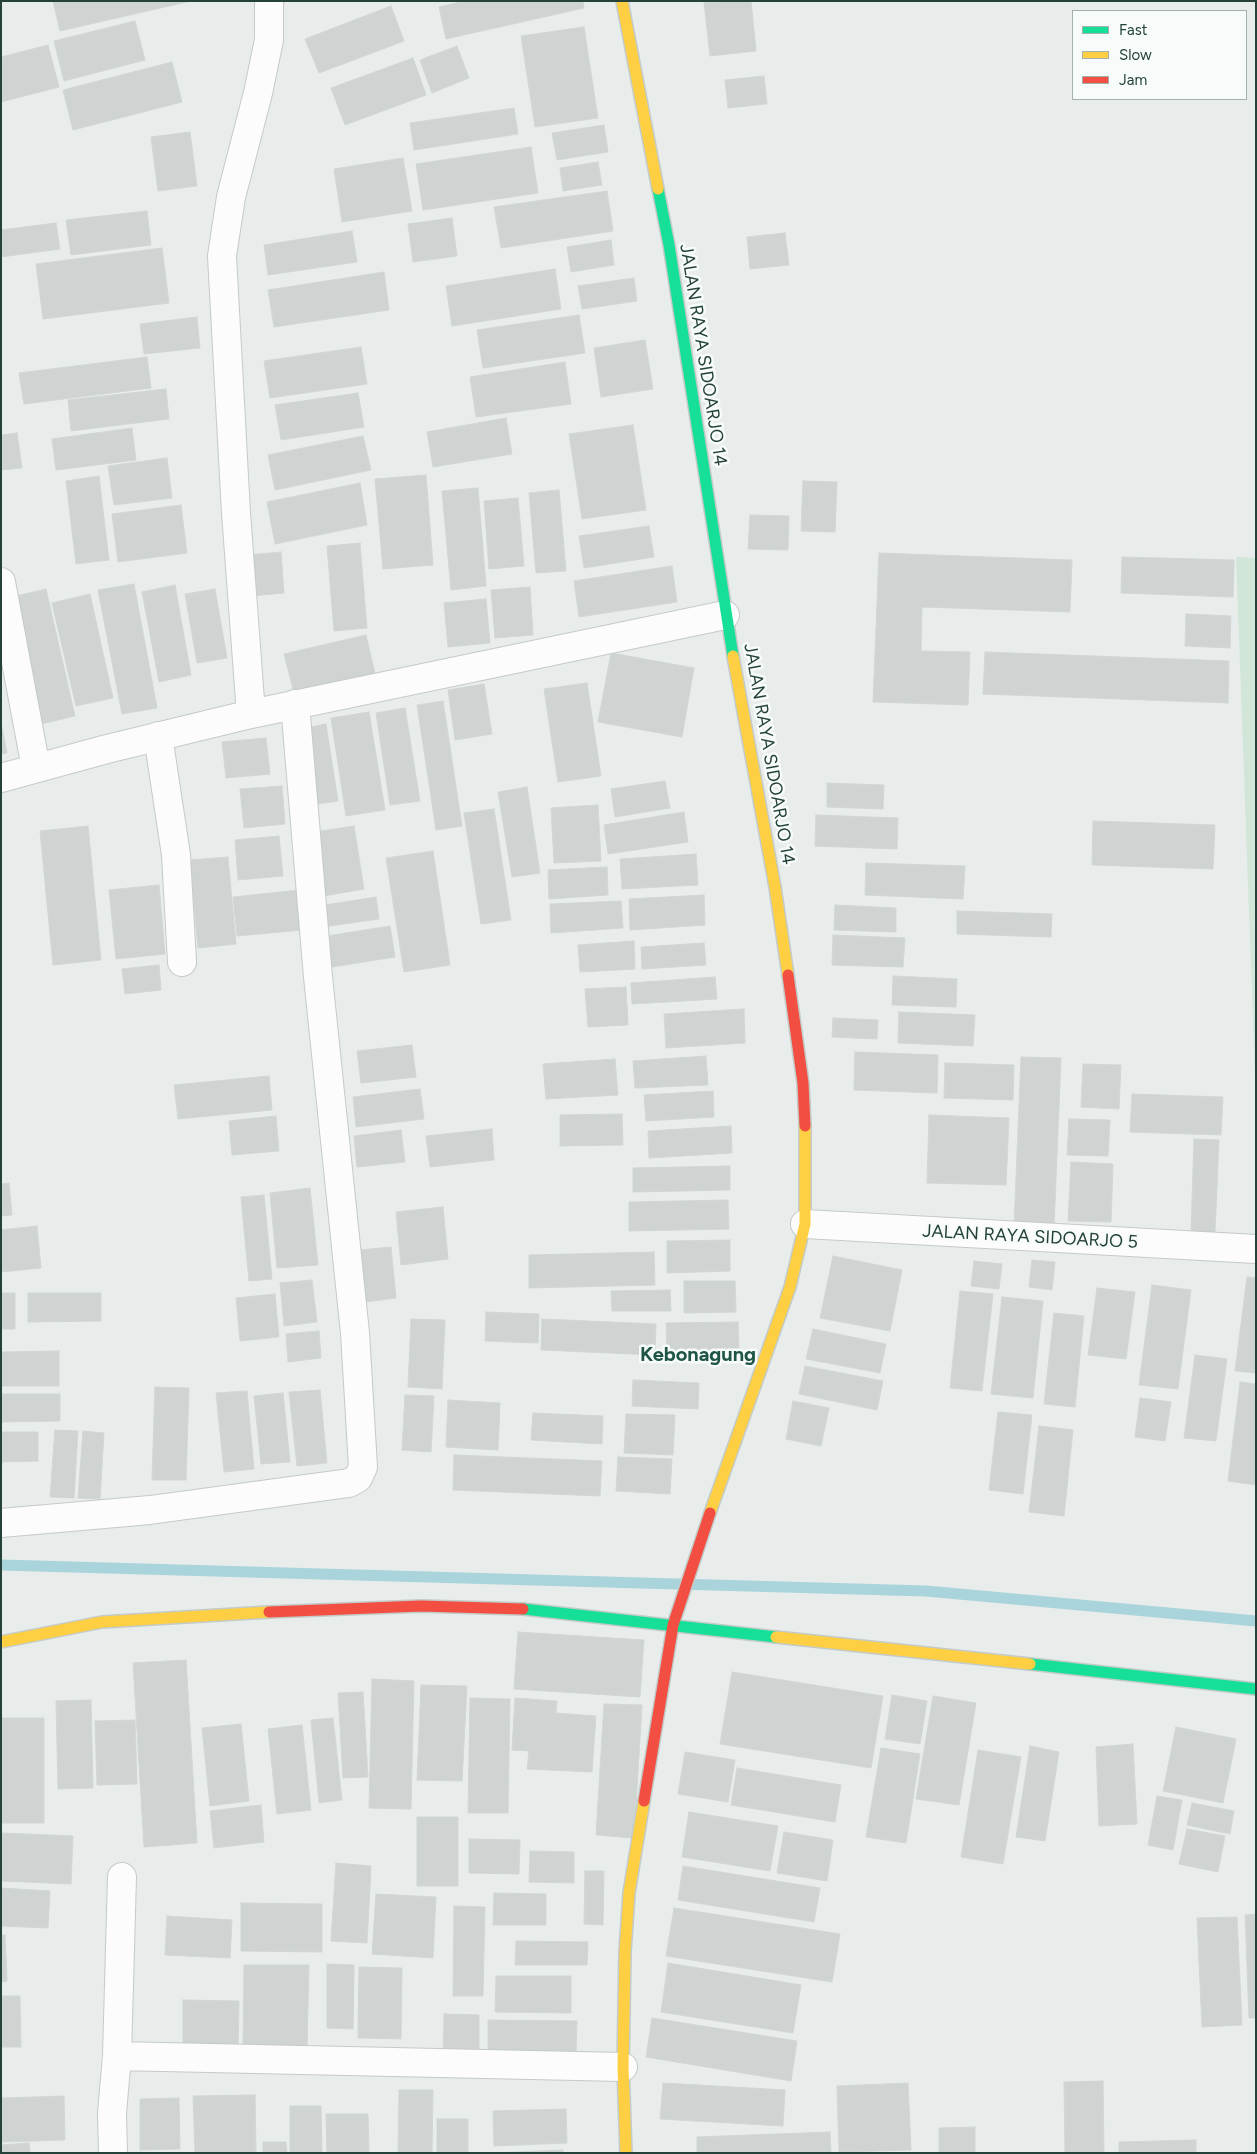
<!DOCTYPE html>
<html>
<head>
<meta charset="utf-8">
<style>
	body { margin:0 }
	#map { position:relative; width:1257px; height:2154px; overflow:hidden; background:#e8edeb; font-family:Figtree,sans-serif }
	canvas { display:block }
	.frame { position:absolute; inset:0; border:2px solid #24423a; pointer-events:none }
	.legend { position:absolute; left:1072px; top:10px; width:175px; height:90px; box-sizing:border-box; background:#f7fbf9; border:1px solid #a3b1ad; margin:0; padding:6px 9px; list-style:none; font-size:15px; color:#24423a }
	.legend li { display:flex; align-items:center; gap:10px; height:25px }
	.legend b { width:25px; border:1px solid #a3b1ad }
</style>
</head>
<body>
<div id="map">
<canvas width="1257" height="2154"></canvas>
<div class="frame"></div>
<ul class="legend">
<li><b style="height:6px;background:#16e098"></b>Fast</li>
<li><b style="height:6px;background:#ffcf43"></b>Slow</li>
<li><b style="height:6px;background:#f24e42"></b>Jam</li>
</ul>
</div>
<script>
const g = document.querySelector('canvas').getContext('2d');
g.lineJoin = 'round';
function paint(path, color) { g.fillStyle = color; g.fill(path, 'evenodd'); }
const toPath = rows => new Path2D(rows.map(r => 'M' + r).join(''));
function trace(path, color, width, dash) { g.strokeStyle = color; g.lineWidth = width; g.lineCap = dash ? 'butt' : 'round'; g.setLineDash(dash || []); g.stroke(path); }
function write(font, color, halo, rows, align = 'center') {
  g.font = font + ' Figtree,sans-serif'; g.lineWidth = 5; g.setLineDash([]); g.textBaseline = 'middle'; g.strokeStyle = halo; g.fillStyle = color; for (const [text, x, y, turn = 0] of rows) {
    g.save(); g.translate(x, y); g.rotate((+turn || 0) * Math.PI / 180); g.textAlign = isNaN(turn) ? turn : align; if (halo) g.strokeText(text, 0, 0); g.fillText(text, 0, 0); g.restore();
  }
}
paint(toPath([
	[1236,557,1256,558,1256,1104]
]), '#d1e6d8');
trace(toPath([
	[1,1565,926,1591,1256,1621]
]), '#a9d4db', 11);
const building = toPath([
	[53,1,191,1,60,31,53,1],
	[465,1,583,1,584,8,446,39,439,7,465,1],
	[751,1,756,51,710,56,704,2,751,1],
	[391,6,404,41,319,73,305,39,391,6],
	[135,21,145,60,64,81,54,41,135,21],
	[584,27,598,118,535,127,521,36,584,27],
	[48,45,59,87,1,102,1,57,48,45],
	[457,46,469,78,432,93,420,60,457,46],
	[413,58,426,95,345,125,331,88,413,58],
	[172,62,182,102,73,130,63,90,172,62],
	[764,76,767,104,728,108,725,80,764,76],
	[514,108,518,134,414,150,410,123,514,108],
	[604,125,608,152,557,160,552,133,604,125],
	[190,132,197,186,158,191,151,137,190,132],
	[531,147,538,193,423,210,416,164,531,147],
	[403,158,412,211,342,222,334,169,403,158],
	[598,162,602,185,563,191,560,168,598,162],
	[607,191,613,231,501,248,494,207,607,191],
	[147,211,151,245,71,255,66,220,147,211],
	[452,218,457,256,413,262,408,224,452,218],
	[56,223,60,249,1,257,1,230,56,223],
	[352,231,357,262,268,275,264,245,352,231],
	[785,233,789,265,750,269,747,237,785,233],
	[611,240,614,265,571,272,567,247,611,240],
	[162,248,169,303,43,319,36,264,162,248],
	[555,269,561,309,452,326,446,286,555,269],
	[384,272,389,310,274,327,268,290,384,272],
	[634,278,637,301,582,309,578,286,634,278],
	[579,315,585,353,483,368,477,330,579,315],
	[197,317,200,348,144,354,140,324,197,317],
	[645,340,653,389,601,397,594,348,645,340],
	[361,347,367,384,270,398,264,361,361,347],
	[147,357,151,388,24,404,19,373,147,357],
	[565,362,571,404,476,417,470,377,565,362],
	[166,389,169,419,71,431,68,400,166,389],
	[358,393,364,427,281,440,275,405,358,393],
	[506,418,512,454,433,467,427,432,506,418],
	[633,425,646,510,582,519,569,434,633,425],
	[132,428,136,460,56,470,52,439,132,428],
	[17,433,22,468,1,470,1,435,17,433],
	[363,436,371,470,275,490,268,455,363,436],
	[167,458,172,498,114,505,108,466,167,458],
	[426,475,433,565,383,569,375,479,426,475],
	[99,476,109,560,76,564,66,481,99,476],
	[803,481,837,482,835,532,801,531,803,481],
	[360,483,367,525,275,544,267,502,360,483],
	[478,488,486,586,451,590,442,491,478,488],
	[559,490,566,571,536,573,529,493,559,490],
	[518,498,524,566,489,569,484,501,518,498],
	[181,505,187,553,118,562,112,514,181,505],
	[750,515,789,516,788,550,748,549,750,515],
	[649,526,654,557,584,568,579,536,649,526],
	[360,543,367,628,334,631,327,546,360,543],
	[281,552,284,593,251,596,247,555,281,552],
	[879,553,1072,560,1070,612,922,607,921,651,970,652,968,705,873,702,879,553],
	[1122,557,1234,560,1233,597,1121,593,1122,557],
	[672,566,677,602,579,617,574,581,672,566],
	[134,584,157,708,122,714,98,590,134,584],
	[175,585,191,675,159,682,142,592,175,585],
	[530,587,533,635,495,638,491,590,530,587],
	[46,589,75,716,41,724,12,597,46,589],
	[215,589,227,658,197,663,185,594,215,589],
	[90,594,113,698,76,706,52,603,90,594],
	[486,599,490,643,448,647,444,603,486,599],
	[1186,614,1231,616,1230,648,1185,646,1186,614],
	[366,635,376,678,295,697,284,654,366,635],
	[985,652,1229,661,1228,703,983,694,985,652],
	[611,653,694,668,682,737,598,722,611,653],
	[587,683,601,776,558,782,544,689,587,683],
	[484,684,492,734,455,740,448,690,484,684],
	[443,701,462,826,436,830,417,705,443,701],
	[405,708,420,801,390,805,376,713,405,708],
	[369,712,385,810,346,816,331,718,369,712],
	[1,722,7,753,1,754,1,722],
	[326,724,338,801,311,805,300,729,326,724],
	[266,738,270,774,226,778,222,742,266,738],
	[665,781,670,808,615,817,611,789,665,781],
	[827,783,884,785,883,809,827,807,827,783],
	[282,786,285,824,244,828,240,789,282,786],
	[527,787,540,873,512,877,498,792,527,787],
	[598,805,601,861,554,863,551,808,598,805],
	[494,809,511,920,481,924,464,813,494,809],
	[684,812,688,842,608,854,604,825,684,812],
	[816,815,898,818,897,849,815,846,816,815],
	[1093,821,1215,825,1213,869,1092,865,1093,821],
	[88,826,101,960,53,965,40,831,88,826],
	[354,826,364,889,324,896,314,832,354,826],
	[279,836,283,876,238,880,235,840,279,836],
	[433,851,450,965,404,972,386,858,433,851],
	[696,854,698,885,622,889,620,859,696,854],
	[228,857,236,944,198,948,190,860,228,857],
	[866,863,965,866,963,899,865,895,866,863],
	[607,867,608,895,549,899,548,870,607,867],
	[159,885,165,954,116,959,109,890,159,885],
	[299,890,303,930,237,936,233,897,299,890],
	[704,895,705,925,630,930,629,899,704,895],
	[376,897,379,919,323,927,319,906,376,897],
	[621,901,623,928,551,933,550,904,621,901],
	[835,905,896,908,896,932,834,930,835,905],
	[957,911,1052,914,1051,937,957,934,957,911],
	[390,926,395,957,332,967,327,936,390,926],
	[833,935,905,938,903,967,832,965,833,935],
	[634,941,635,969,580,972,578,945,634,941],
	[704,943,706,965,642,969,641,947,704,943],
	[159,965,161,990,125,994,122,969,159,965],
	[893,976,957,979,956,1007,892,1005,893,976],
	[715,977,717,999,632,1004,631,983,715,977],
	[626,987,628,1025,588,1027,585,989,626,987],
	[744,1009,745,1043,666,1048,664,1014,744,1009],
	[899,1012,975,1015,973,1046,898,1043,899,1012],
	[833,1018,878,1020,877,1039,832,1037,833,1018],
	[412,1045,416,1077,361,1083,357,1051,412,1045],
	[855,1052,938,1055,937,1093,854,1090,855,1052],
	[706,1056,708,1085,635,1088,633,1061,706,1056],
	[1021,1057,1061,1058,1054,1227,1014,1226,1021,1057],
	[615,1059,618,1095,546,1099,543,1064,615,1059],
	[945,1063,1014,1065,1013,1100,944,1098,945,1063],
	[1083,1064,1121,1065,1119,1109,1081,1107,1083,1064],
	[269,1076,272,1110,178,1119,174,1085,269,1076],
	[420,1089,424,1119,356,1127,353,1097,420,1089],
	[713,1091,714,1117,646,1121,644,1095,713,1091],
	[1132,1094,1223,1097,1221,1135,1130,1132,1132,1094],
	[622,1114,623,1145,560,1146,560,1115,622,1114],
	[929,1115,1009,1118,1006,1185,927,1183,929,1115],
	[276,1116,279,1151,232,1155,229,1121,276,1116],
	[1069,1119,1110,1120,1108,1156,1067,1155,1069,1119],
	[731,1126,732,1153,649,1158,648,1131,731,1126],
	[492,1129,494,1160,430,1167,426,1136,492,1129],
	[401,1130,405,1162,357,1167,354,1136,401,1130],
	[1194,1139,1219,1140,1215,1233,1191,1232,1194,1139],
	[1071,1162,1113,1164,1111,1222,1068,1221,1071,1162],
	[730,1166,730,1190,633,1192,633,1168,730,1166],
	[9,1183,12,1215,1,1216,1,1184,9,1183],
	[310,1188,318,1265,277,1268,270,1193,310,1188],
	[264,1195,272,1279,249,1281,241,1197,264,1195],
	[728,1200,729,1229,629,1231,629,1202,728,1200],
	[443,1207,448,1259,401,1265,396,1212,443,1207],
	[37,1226,41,1268,1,1272,1,1230,37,1226],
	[730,1240,730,1271,667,1273,667,1241,730,1240],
	[391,1247,396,1298,365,1302,360,1250,391,1247],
	[654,1252,655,1285,529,1288,529,1255,654,1252],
	[833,1256,902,1270,890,1331,820,1318,833,1256],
	[1032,1260,1055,1262,1052,1290,1029,1287,1032,1260],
	[974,1261,1002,1264,999,1289,971,1286,974,1261],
	[1247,1277,1256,1278,1256,1373,1235,1371,1247,1277],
	[312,1280,317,1322,284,1326,280,1283,312,1280],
	[684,1281,735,1281,736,1312,684,1313,684,1281],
	[1152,1285,1191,1290,1178,1389,1139,1385,1152,1285],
	[1097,1288,1135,1292,1126,1359,1088,1355,1097,1288],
	[670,1290,671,1311,612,1311,611,1291,670,1290],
	[960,1291,993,1294,982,1391,950,1388,960,1291],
	[1,1293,15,1293,15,1329,1,1329,1,1293],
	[28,1293,101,1293,101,1321,28,1322,28,1293],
	[275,1294,279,1337,240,1341,236,1298,275,1294],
	[1002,1297,1043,1301,1033,1398,991,1394,1002,1297],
	[486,1312,539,1314,538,1343,485,1341,486,1312],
	[1054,1313,1084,1316,1075,1407,1044,1404,1054,1313],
	[411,1319,445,1320,442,1389,408,1387,411,1319],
	[542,1319,656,1324,655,1355,541,1350,542,1319],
	[738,1322,739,1350,667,1351,666,1323,738,1322],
	[813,1329,886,1344,880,1373,806,1359,813,1329],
	[319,1331,321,1358,288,1362,286,1334,319,1331],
	[59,1351,59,1386,1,1386,1,1352,59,1351],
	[1195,1355,1227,1359,1216,1441,1184,1438,1195,1355],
	[805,1366,883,1381,877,1410,799,1394,805,1366],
	[633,1380,699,1383,698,1409,632,1406,633,1380],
	[1240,1382,1256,1384,1256,1485,1228,1481,1240,1382],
	[155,1387,189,1388,186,1480,152,1480,155,1387],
	[320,1390,327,1463,297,1466,289,1392,320,1390],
	[247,1391,254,1469,224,1472,216,1393,247,1391],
	[283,1393,290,1462,261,1464,254,1396,283,1393],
	[1,1394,60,1394,60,1421,1,1422,1,1394],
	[405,1395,434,1396,431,1452,402,1450,405,1395],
	[1140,1398,1171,1402,1165,1441,1135,1437,1140,1398],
	[448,1400,500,1403,498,1450,446,1447,448,1400],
	[793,1401,829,1408,821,1446,786,1439,793,1401],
	[998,1412,1032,1415,1023,1494,989,1490,998,1412],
	[533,1413,603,1416,602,1444,531,1440,533,1413],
	[626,1414,675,1415,673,1455,624,1453,626,1414],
	[1039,1426,1073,1430,1064,1516,1029,1512,1039,1426],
	[55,1430,78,1431,74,1498,50,1497,55,1430],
	[83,1431,104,1433,100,1499,78,1498,83,1431],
	[1,1432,38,1432,38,1461,1,1462,1,1432],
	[454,1455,602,1461,600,1496,453,1490,454,1455],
	[618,1457,672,1459,670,1494,616,1491,618,1457],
	[518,1632,644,1640,640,1697,514,1689,518,1632],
	[186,1660,197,1843,144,1847,133,1663,186,1660],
	[732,1672,883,1696,871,1768,720,1744,732,1672],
	[372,1679,414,1681,411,1809,369,1808,372,1679],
	[421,1685,467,1686,462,1781,417,1780,421,1685],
	[363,1692,368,1777,343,1778,338,1693,363,1692],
	[892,1695,927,1701,920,1744,885,1739,892,1695],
	[933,1696,976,1703,959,1805,916,1799,933,1696],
	[470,1698,510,1699,508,1813,468,1813,470,1698],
	[515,1698,557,1701,556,1713,596,1716,592,1772,527,1769,529,1751,512,1750,515,1698],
	[91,1700,93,1788,58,1789,56,1701,91,1700],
	[604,1704,642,1705,634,1838,596,1835,604,1704],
	[1,1718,44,1718,44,1823,1,1823,1,1718],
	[333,1718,342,1800,319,1803,311,1720,333,1718],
	[135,1720,137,1784,97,1785,95,1721,135,1720],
	[241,1724,249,1801,210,1806,202,1728,241,1724],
	[302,1725,311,1810,277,1814,268,1729,302,1725],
	[1176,1727,1236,1739,1223,1803,1163,1791,1176,1727],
	[1133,1744,1137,1824,1099,1826,1096,1747,1133,1744],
	[1030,1746,1059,1752,1045,1841,1016,1837,1030,1746],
	[881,1748,920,1754,906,1843,866,1837,881,1748],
	[978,1750,1021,1757,1003,1864,961,1857,978,1750],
	[685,1752,735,1760,728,1802,678,1794,685,1752],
	[737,1768,841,1785,835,1822,731,1805,737,1768],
	[1157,1796,1182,1800,1173,1850,1148,1845,1157,1796],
	[1192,1803,1234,1811,1230,1834,1187,1825,1192,1803],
	[261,1805,264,1842,214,1848,210,1811,261,1805],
	[689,1812,778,1826,770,1871,682,1857,689,1812],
	[417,1817,458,1817,458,1886,417,1886,417,1817],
	[1187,1829,1225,1836,1218,1872,1179,1864,1187,1829],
	[784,1832,833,1840,827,1881,777,1873,784,1832],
	[1,1833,73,1836,71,1884,1,1881,1,1833],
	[469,1839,520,1840,519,1874,469,1873,469,1839],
	[530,1851,574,1852,574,1883,529,1882,530,1851],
	[336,1863,371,1866,367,1943,331,1941,336,1863],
	[683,1866,820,1888,814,1922,678,1900,683,1866],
	[585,1871,604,1871,603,1925,584,1924,585,1871],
	[1,1888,50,1891,48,1928,1,1926,1,1888],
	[494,1893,546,1894,546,1925,493,1925,494,1893],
	[376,1894,436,1897,433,1958,372,1954,376,1894],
	[241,1903,322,1904,322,1952,241,1951,241,1903],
	[454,1906,485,1907,483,1996,453,1996,454,1906],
	[674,1908,840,1934,832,1982,666,1956,674,1908],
	[1256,1914,1256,2018,1249,2018,1245,1915,1256,1914],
	[167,1916,232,1920,230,1958,165,1955,167,1916],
	[1237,1917,1242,2025,1202,2027,1197,1918,1237,1917],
	[1,1935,5,1935,7,1981,1,1982,1,1935],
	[516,1941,588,1942,587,1965,515,1965,516,1941],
	[668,1963,801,1985,793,2033,661,2012,668,1963],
	[327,1964,354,1965,353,2029,327,2028,327,1964],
	[244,1965,309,1965,307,2048,243,2047,244,1965],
	[359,1967,402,1968,401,2039,358,2038,359,1967],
	[496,1976,571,1976,571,2013,495,2012,496,1976],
	[1,1996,20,1996,21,2047,1,2047,1,1996],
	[183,2000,239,2001,238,2054,183,2054,183,2000],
	[444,2014,479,2015,479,2053,443,2053,444,2014],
	[652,2018,797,2041,791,2081,646,2057,652,2018],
	[488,2020,577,2021,576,2051,488,2050,488,2020],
	[1103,2081,1104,2153,1065,2153,1064,2082,1103,2081],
	[663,2083,785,2090,783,2126,660,2119,663,2083],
	[908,2083,911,2150,839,2152,837,2086,908,2083],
	[399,2090,433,2090,432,2153,398,2153,399,2090],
	[255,2095,256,2153,195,2153,193,2096,255,2095],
	[64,2096,65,2140,1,2142,1,2098,64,2096],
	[179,2098,180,2149,140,2150,140,2099,179,2098],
	[290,2106,321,2106,322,2153,290,2153,290,2106],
	[566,2109,567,2143,494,2146,493,2111,566,2109],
	[326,2114,368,2114,369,2153,327,2153,326,2114],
	[437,2119,468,2119,468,2153,437,2153,437,2119],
	[975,2127,975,2153,939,2153,939,2128,975,2127],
	[830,2132,831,2153,697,2153,697,2137,830,2132],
	[1196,2140,1196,2153,1119,2153,1119,2142,1196,2140],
	[263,2142,286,2142,287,2153,263,2153,263,2142],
	[29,2143,30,2153,1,2153,1,2145,29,2143],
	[563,2150,563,2153,491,2153,563,2150]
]);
paint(building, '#cfd4d2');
trace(building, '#d1d6d4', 1);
const street = toPath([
	[1,582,36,768],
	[251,714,236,513,222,256,231,197,258,93,269,40,269,1],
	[158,736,176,855,182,962],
	[1,778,107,749,251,714,725,615],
	[805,1224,1256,1249],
	[1,1523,150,1510,349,1483,358,1478,363,1467,355,1333,318,977,295,704],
	[117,2056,623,2067],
	[113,2153,112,2113,117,2056,122,1877]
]);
const fast = toPath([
	[658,189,669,245,733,656],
	[523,1609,776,1637],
	[1030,1664,1256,1689]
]);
const slow = toPath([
	[622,1,658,189],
	[733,656,775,887,788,975],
	[710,1513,790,1287,805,1224,805,1126],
	[776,1637,1030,1664],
	[1,1642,102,1622,269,1612],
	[626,2153,623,2067,625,1952,629,1893,644,1801]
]);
const jam = toPath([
	[788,975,803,1083,805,1126],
	[269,1612,421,1606,523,1609],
	[644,1801,673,1625,710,1513]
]);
trace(street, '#c5cac8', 30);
trace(fast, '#c3cbc8', 14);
trace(slow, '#c3cbc8', 14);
trace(jam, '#c3cbc8', 14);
trace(street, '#fcfcfc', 28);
trace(fast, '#16e098', 11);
trace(slow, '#ffcf43', 11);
trace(jam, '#f24e42', 11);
write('18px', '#24423a', '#f7fbf9', [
	["JALAN RAYA SIDOARJO 14",703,355,81],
	["JALAN RAYA SIDOARJO 14",769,754,80],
	["JALAN RAYA SIDOARJO 5",1030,1237,3]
]);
write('bold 20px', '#1f5548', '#f7fbf9', [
	["Kebonagung",698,1355]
]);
</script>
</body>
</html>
